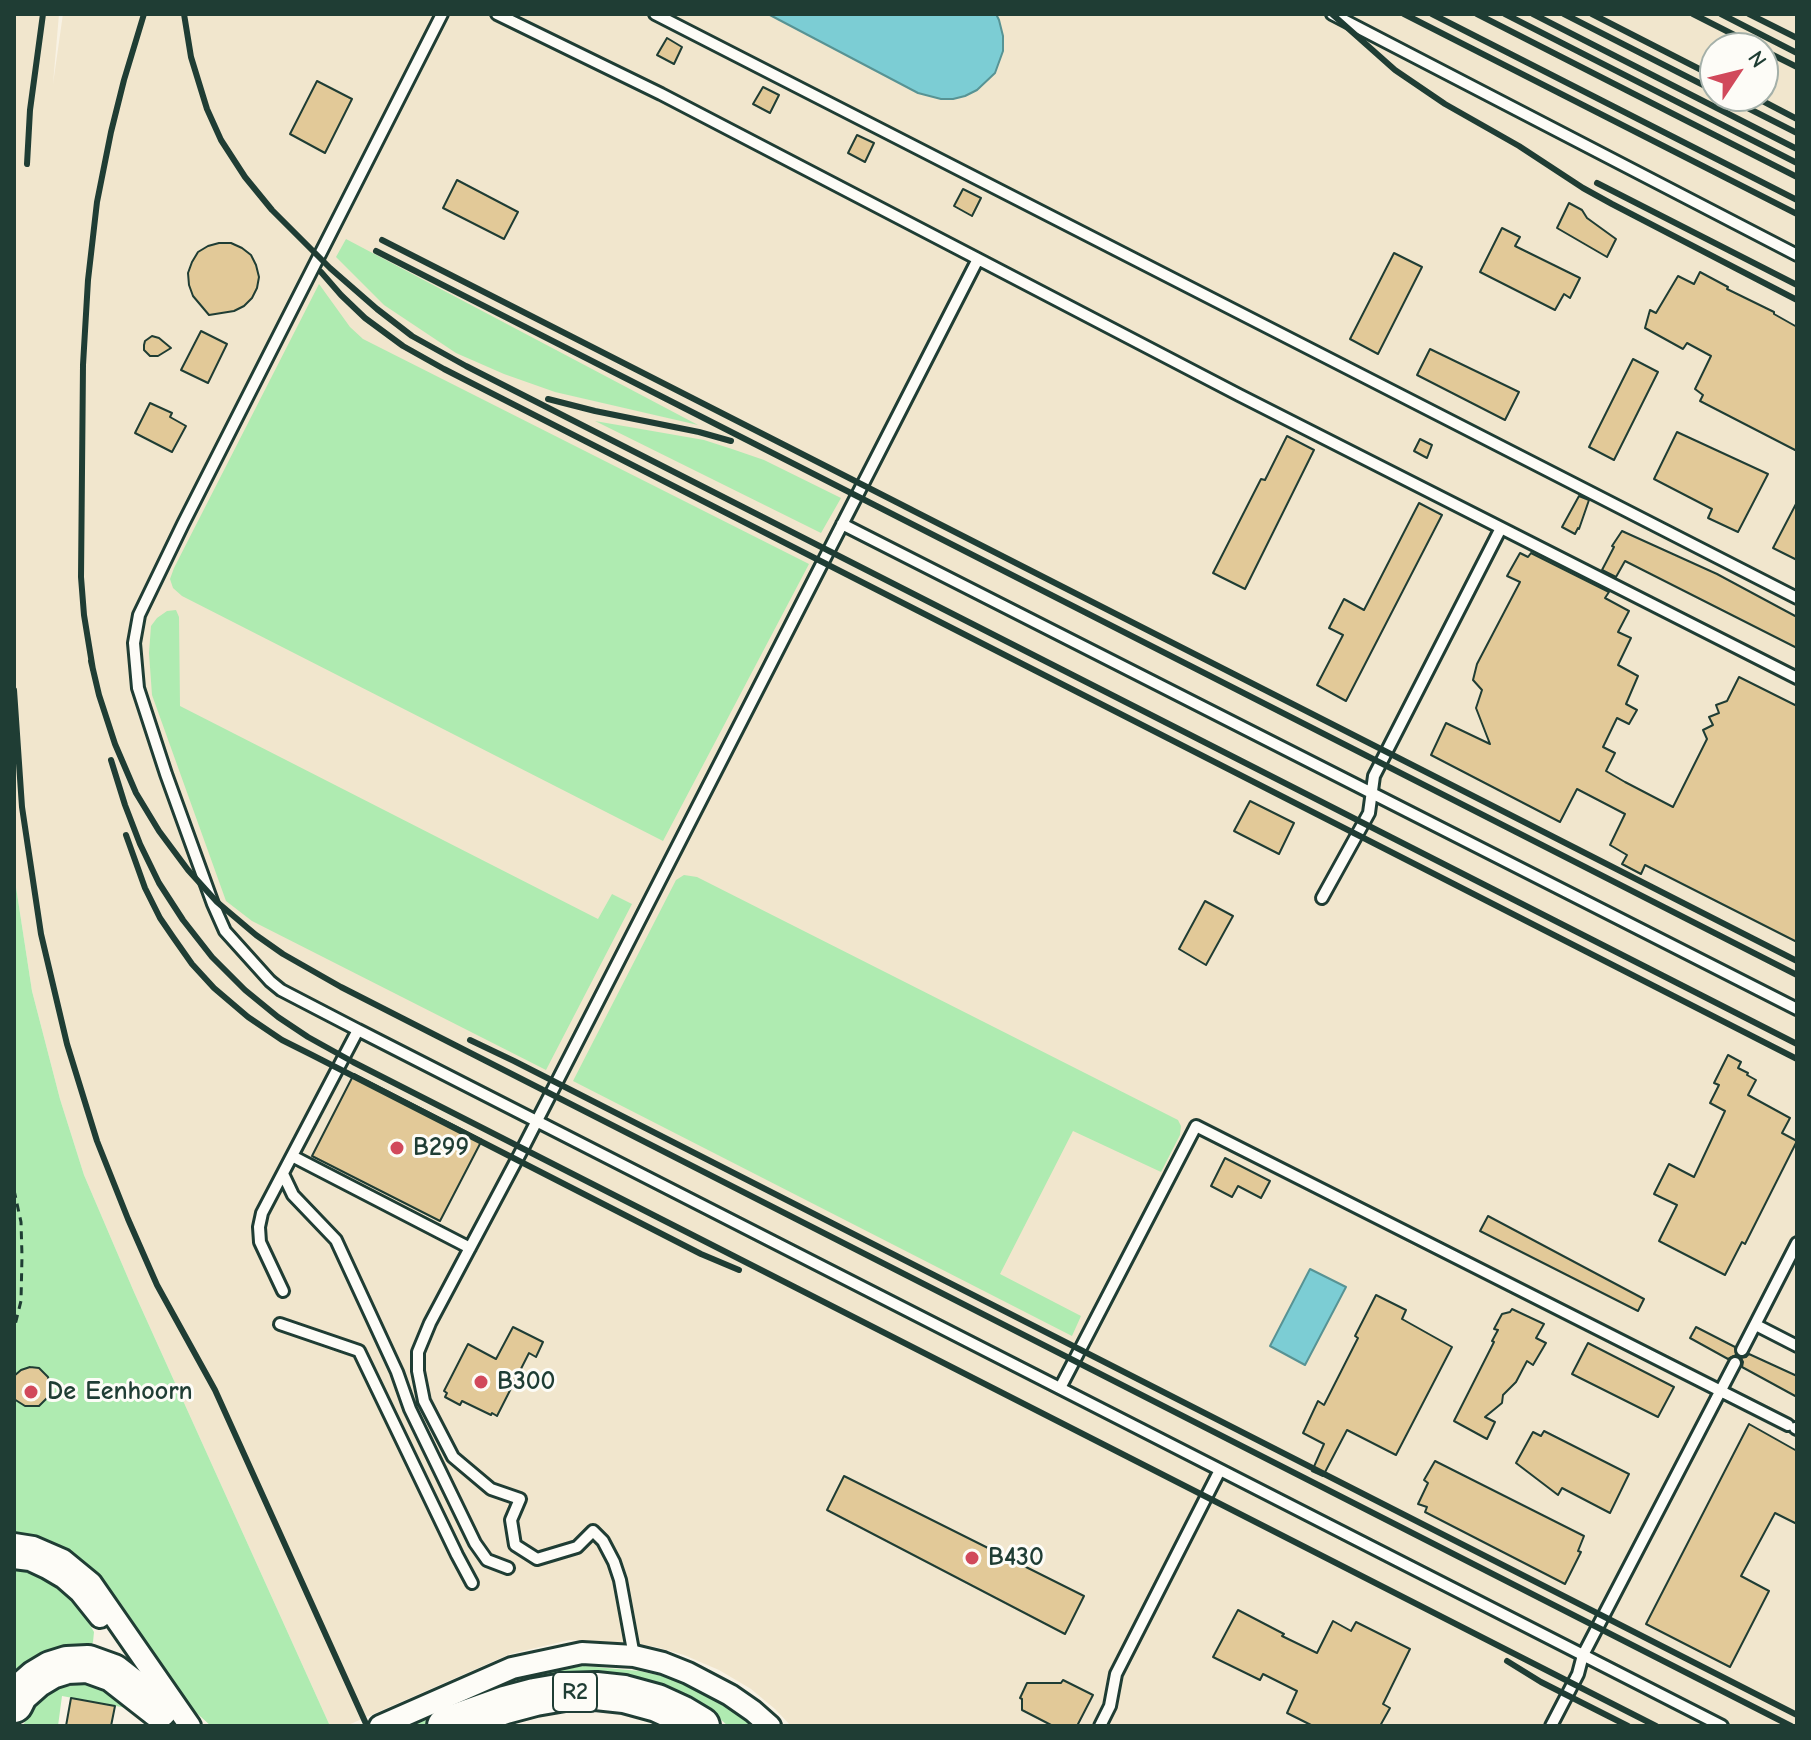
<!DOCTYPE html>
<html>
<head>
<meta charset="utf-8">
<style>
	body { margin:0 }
	#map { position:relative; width:1811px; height:1740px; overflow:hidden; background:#f8f2e4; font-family:"Comic Neue",sans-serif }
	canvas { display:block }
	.frame { position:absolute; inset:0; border:16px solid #1f3d34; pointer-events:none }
	.north { position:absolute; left:1699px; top:32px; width:80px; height:80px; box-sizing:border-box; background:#fdfcf7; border:2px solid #a4b0a9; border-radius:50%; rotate:55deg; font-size:22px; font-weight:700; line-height:32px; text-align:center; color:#1f3d34 }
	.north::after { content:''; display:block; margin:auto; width:28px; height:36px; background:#d1495b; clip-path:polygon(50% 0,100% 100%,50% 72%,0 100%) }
</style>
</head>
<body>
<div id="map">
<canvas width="1811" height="1740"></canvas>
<div class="frame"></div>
<div class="north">N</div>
</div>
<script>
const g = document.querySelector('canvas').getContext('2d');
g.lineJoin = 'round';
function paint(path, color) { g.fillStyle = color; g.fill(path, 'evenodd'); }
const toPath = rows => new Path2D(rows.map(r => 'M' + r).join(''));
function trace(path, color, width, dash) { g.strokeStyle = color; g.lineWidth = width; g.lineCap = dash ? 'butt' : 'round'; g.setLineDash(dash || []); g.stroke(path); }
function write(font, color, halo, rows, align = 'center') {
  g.font = font + ' "Comic Neue",sans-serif'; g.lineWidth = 6; g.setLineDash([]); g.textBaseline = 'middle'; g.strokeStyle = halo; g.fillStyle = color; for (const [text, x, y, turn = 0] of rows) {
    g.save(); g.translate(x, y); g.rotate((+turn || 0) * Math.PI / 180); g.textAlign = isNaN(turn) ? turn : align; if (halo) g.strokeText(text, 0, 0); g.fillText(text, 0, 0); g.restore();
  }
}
paint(toPath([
	[14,14,59,14,53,84,63,14,1797,14,1797,1726,791,1726,775,1709,751,1689,719,1670,684,1655,656,1647,632,1643,569,1640,510,1654,346,1726,330,1726,134,1292,84,1175,60,1099,32,991,14,874],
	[1715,48,1763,48,1763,96,1715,96]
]), '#f1e6cd');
paint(toPath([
	[346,239,698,425,555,392,504,374,456,353,384,305,336,257],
	[319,284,350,327,363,339,809,564,663,841,182,596,173,588,170,579,174,568],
	[595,421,704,440,732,449,764,460,841,498,821,533],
	[176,610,179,617,180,706,598,919,612,894,632,904,546,1070,252,921,226,901,152,695,149,653,151,626,157,618,167,611],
	[14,874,32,991,60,1099,84,1175,134,1292,330,1726,211,1726,191,1708,120,1602,94,1571,62,1546,43,1540,14,1536],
	[684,875,697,877,1178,1120,1181,1126,1180,1135,1161,1172,1073,1131,1000,1274,1081,1316,1072,1336,573,1081,676,880],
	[14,1567,26,1568,54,1583,66,1592,80,1608,94,1632,93,1642,89,1650,14,1686],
	[584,1666,640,1671,670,1678,696,1688,723,1702,754,1726,728,1726,719,1718,694,1704,445,1715,422,1726,411,1726,484,1692,514,1680,544,1672],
	[84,1684,113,1689,132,1709,62,1696,58,1726,23,1726,33,1704,45,1693,57,1688]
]), '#afebb1');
const water = toPath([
	[768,14,996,14,999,20,1003,36,1003,51,995,73,977,90,965,96,953,99,941,99,918,93,768,14],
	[1310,1269,1346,1287,1305,1365,1270,1346,1310,1269]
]);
paint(water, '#7ccdd4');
trace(water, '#579394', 2);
const building = toPath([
	[667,38,682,47,674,64,657,55,667,38],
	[317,81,352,99,325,153,290,134,317,81],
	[763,87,779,95,770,113,753,104,763,87],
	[857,135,874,143,865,162,848,153,857,135],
	[457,180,518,212,504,239,443,208,457,180],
	[963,189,981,198,972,216,954,206,963,189],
	[1569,203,1582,210,1587,218,1616,239,1607,257,1557,228,1569,203],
	[1502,228,1520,237,1515,246,1580,278,1570,298,1564,294,1555,310,1480,272,1502,228],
	[219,243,231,243,242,248,251,255,256,265,259,277,257,288,252,298,244,306,234,311,209,315,193,296,189,285,188,273,192,262,198,252,208,246,219,243],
	[1394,253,1422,267,1378,354,1350,339,1394,253],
	[1700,272,1728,287,1727,289,1774,312,1774,314,1797,327,1797,451,1700,401,1703,395,1695,389,1711,356,1687,343,1683,349,1645,328,1650,310,1656,313,1678,276,1694,284,1700,272],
	[201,331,227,344,208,383,181,370,201,331],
	[152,336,159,338,171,348,158,356,150,356,144,350,144,345,145,341,152,336],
	[1430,349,1519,392,1505,420,1417,375,1430,349],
	[1633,359,1658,372,1614,460,1589,447,1633,359],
	[150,403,172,413,170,417,186,426,172,452,135,433,150,403],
	[1677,432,1768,474,1738,532,1708,518,1712,509,1654,479,1677,432],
	[1287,436,1314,450,1245,589,1213,573,1261,479,1265,480,1287,436],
	[1420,439,1432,445,1427,458,1414,451,1420,439],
	[1579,496,1589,500,1579,529,1578,528,1575,534,1562,527,1579,496],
	[1797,502,1797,560,1773,548,1797,502],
	[1419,503,1442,515,1346,701,1317,685,1343,635,1329,628,1344,599,1364,610,1419,503],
	[1622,531,1717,574,1797,617,1797,648,1625,561,1616,577,1602,570,1614,547,1612,546,1622,531],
	[1520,553,1528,557,1531,553,1609,592,1605,598,1629,611,1618,632,1631,638,1618,665,1638,676,1626,704,1637,710,1629,724,1617,718,1603,747,1615,753,1606,771,1625,782,1673,807,1707,739,1703,730,1713,725,1709,717,1719,713,1716,705,1727,701,1739,677,1797,706,1797,942,1645,865,1641,874,1622,864,1627,855,1610,845,1625,814,1577,789,1560,822,1431,755,1446,723,1490,744,1476,708,1482,690,1473,680,1477,664,1520,582,1507,576,1520,553],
	[1250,801,1294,823,1279,854,1234,831,1250,801],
	[1205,901,1233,916,1206,965,1179,949,1205,901],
	[1728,1055,1741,1062,1738,1068,1748,1073,1747,1075,1756,1080,1748,1095,1790,1118,1782,1133,1797,1141,1745,1244,1742,1242,1725,1275,1659,1241,1677,1205,1654,1194,1669,1164,1694,1177,1725,1111,1710,1103,1719,1085,1714,1083,1728,1055],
	[354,1074,482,1140,440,1221,312,1156,354,1074],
	[1225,1158,1270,1181,1261,1198,1238,1186,1232,1197,1211,1186,1225,1158],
	[1488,1216,1644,1299,1638,1311,1480,1231,1488,1216],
	[1376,1295,1406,1310,1402,1319,1452,1347,1396,1455,1347,1430,1323,1476,1312,1471,1324,1444,1303,1433,1318,1401,1324,1405,1358,1338,1355,1336,1376,1295],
	[1512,1309,1544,1324,1536,1338,1546,1343,1533,1365,1527,1361,1516,1382,1503,1395,1502,1403,1485,1417,1495,1422,1487,1439,1454,1421,1494,1342,1492,1341,1498,1330,1494,1329,1502,1314,1510,1312,1512,1309],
	[513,1327,543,1342,536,1357,529,1353,497,1416,492,1413,491,1415,462,1401,460,1405,445,1397,447,1393,444,1391,468,1344,496,1359,513,1327],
	[1696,1327,1735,1347,1736,1355,1728,1359,1690,1338,1696,1327],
	[1588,1343,1674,1387,1658,1417,1572,1374,1588,1343],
	[1749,1354,1797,1376,1797,1397,1742,1367,1743,1362,1741,1358,1746,1357,1749,1354],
	[30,1367,39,1368,48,1377,50,1386,47,1398,39,1406,25,1406,14,1399,14,1376,21,1370,30,1367],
	[1749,1424,1797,1451,1797,1524,1775,1513,1741,1576,1769,1591,1730,1667,1646,1624,1749,1424],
	[1544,1431,1629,1474,1610,1513,1562,1488,1558,1495,1516,1463,1533,1432,1541,1436,1544,1431],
	[1435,1461,1584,1536,1578,1551,1581,1552,1565,1584,1425,1512,1427,1507,1418,1504,1428,1483,1424,1480,1435,1461],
	[844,1476,1084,1596,1065,1634,827,1510,844,1476],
	[1238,1610,1284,1634,1282,1636,1317,1653,1333,1621,1351,1631,1356,1622,1410,1649,1383,1704,1390,1708,1380,1726,1313,1726,1287,1713,1297,1691,1263,1674,1260,1680,1213,1657,1238,1610],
	[1063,1680,1093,1695,1077,1726,1053,1726,1022,1710,1022,1699,1020,1698,1027,1683,1061,1683,1063,1680],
	[71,1698,115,1706,111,1726,66,1726,71,1698]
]);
paint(building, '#e2c998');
trace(building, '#1f3d34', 2);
const service = toPath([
	[497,14,661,94,978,259,523,1148,430,1323,418,1352,418,1371,424,1401,453,1457,491,1489,520,1499,511,1520,515,1545,537,1559,577,1547,593,1531,603,1541,614,1562,620,1580,634,1656],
	[655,14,1797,598],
	[1332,14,1797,255],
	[978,259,1239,395,1797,678],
	[842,524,1797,1009],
	[1322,898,1369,813,1374,776,1501,528],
	[358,1030,1722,1726],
	[292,1156,470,1248],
	[283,1174,293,1195,336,1240,397,1372,410,1409,475,1543,487,1560,508,1568],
	[283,1291,260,1242,259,1227,262,1213,358,1030,281,990,270,981,225,931,213,904,166,774,138,688,134,643,139,615,183,524,442,14],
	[280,1324,359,1351,457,1555,472,1583],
	[1756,1325,1797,1346],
	[1742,1350,1797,1243],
	[1060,1388,1196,1126,1788,1425],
	[1795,1428,1797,1429],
	[1100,1726,1110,1706,1116,1674,1220,1470],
	[1551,1726,1578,1674,1583,1655,1735,1363]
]);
const minor = toPath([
	[14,1544,33,1547,63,1560,91,1583,190,1726],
	[14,1558,30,1560,47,1568,64,1578,80,1592,100,1617],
	[380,1726,512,1668,582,1653,634,1656,663,1663,688,1673,730,1695,753,1711,770,1726]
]);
const motorway = toPath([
	[14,1704,19,1694,36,1679,51,1670,67,1665,88,1664,113,1673,159,1709],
	[446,1726,505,1705,535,1697,564,1692,596,1691,624,1694,657,1703,681,1714,701,1726]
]);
trace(service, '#1f3d34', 16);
trace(minor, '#1f3d34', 26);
trace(motorway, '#1f3d34', 42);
trace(toPath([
	[14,1190,21,1222,22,1256,21,1301,14,1329]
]), '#1f3d34', 3, [8, 6]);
trace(service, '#fdfcf7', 10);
trace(minor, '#fdfcf7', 20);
trace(motorway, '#fdfcf7', 36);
trace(toPath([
	[184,14,191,57,207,109,221,140,245,177,272,210,330,268,377,309,412,336,466,366,1797,1044],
	[1332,14,1395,70,1445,104,1519,146,1583,188,1612,204,1797,300],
	[1404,14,1797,214],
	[1432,14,1797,200],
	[1477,14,1797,177],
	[1505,14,1797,163],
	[1533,14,1797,149],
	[1564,14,1715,91],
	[1592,14,1715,77],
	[1693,14,1760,48],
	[1721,14,1797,53],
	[1749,14,1797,38],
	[1763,50,1797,67],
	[1724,96,1797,133],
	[1753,96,1797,119],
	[27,164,30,110,43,14],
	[1597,183,1797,285],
	[382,240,912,510],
	[376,251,1797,975],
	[321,272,341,295,365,318,403,346,444,369,1797,1059],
	[548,399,595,411,699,432,731,441],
	[904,506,1797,961],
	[91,661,99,695,115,744,136,793,159,831,188,870,217,902,256,935,283,954,341,987,1791,1726],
	[93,670,84,615,81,577,83,365,88,280,97,202,111,132,124,80,144,14],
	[14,690,22,807,41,934,67,1044,97,1141,128,1219,157,1285,215,1390,367,1726],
	[111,760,125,805,140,844,159,883,183,920,212,957,245,990,278,1017,308,1037,353,1062,1656,1726],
	[126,835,145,888,160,918,173,937,192,964,214,988,248,1017,282,1040,312,1055,701,1254,739,1270],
	[470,1040,514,1061,1797,1715],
	[1507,1661,1541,1682,1628,1726]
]), '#1f3d34', 6);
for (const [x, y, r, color] of [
	[397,1148,8,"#d1495b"],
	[481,1382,8,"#d1495b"],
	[31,1392,8,"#d1495b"],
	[972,1558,8,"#d1495b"]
]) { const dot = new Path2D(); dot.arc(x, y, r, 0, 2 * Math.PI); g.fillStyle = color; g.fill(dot); trace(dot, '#fdfcf7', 3); }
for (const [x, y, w] of [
	[575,1692,44]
]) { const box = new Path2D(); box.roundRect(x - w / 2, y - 20, w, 40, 6); g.fillStyle = '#fdfcf7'; g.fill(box); trace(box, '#1f3d34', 2); }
write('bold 24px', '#1f3d34', null, [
	["R2",575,1692]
]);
write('bold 26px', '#1f3d34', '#fdfcf7', [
	["B299",413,1148],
	["B300",497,1382],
	["De Eenhoorn",47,1392],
	["B430",988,1558]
], 'left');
</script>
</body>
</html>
